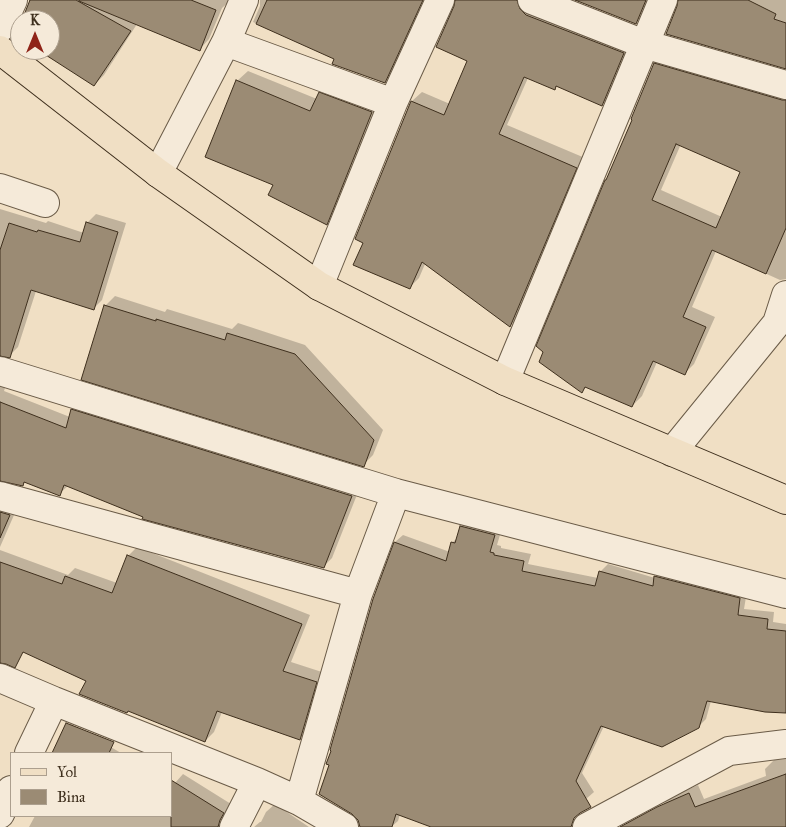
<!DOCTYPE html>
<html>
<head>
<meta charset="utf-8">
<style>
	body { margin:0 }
	#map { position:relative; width:786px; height:827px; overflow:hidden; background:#f0dfc4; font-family:"IM FELL Great Primer",serif }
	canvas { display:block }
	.legend { position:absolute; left:10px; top:752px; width:162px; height:65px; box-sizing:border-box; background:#f5ead9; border:1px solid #ac9f8e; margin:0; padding:6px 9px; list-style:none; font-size:15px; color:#3e2f1d }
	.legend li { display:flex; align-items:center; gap:10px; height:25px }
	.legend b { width:25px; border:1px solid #ac9f8e }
	.north { position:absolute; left:10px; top:10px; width:50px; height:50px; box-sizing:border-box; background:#f5ead9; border:1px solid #ac9f8e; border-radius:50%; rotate:0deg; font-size:14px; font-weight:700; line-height:20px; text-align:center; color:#3e2f1d }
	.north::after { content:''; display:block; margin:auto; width:18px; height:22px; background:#8f2418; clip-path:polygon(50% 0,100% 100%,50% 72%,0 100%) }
</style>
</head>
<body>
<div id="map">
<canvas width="786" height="827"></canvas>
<ul class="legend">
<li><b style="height:6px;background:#f0dfc4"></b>Yol</li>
<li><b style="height:14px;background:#9b8b74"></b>Bina</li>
</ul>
<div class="north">K</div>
</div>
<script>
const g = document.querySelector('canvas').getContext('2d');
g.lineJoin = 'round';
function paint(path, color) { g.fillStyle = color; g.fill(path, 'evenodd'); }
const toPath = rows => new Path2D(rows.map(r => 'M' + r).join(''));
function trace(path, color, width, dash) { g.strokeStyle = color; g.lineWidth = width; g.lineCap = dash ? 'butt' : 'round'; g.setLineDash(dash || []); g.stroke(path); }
paint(toPath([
	[29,0,231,0,222,8,209,39,200,49,137,24,104,75,94,85,40,50,50,50,50,20,23,20,29,6],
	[260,0,427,0,394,72,384,82,336,58,253,22,260,6],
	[456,0,529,0,633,43,611,95,602,105,558,85,554,89,528,78,507,125,585,158,520,316,510,326,425,264,419,278,409,288,364,242,357,238,412,101,422,92,450,104,469,61,456,6],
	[578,0,651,0,645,13,636,23],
	[680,0,786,0,786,67],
	[20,28,20,39,16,38],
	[664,54,786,89,786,279,780,280,716,251,692,307,715,317,694,364,685,373,657,362,642,396,632,406,587,386,582,391,608,179,655,64],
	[681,144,742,171,722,217,661,190],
	[248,71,317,99,320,93,330,83,382,102,337,213,327,223,275,184,237,81],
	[0,209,46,223,48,221,84,233,87,223,96,214,126,223,102,300,93,309,36,291,18,347,9,356,0,355],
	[115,296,165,312,167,309,232,329,238,323,305,345,383,430,373,455,363,465,105,306],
	[0,375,8,379,4,391,70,417,73,410,81,401,360,487,332,558,323,567,144,517,69,485,59,494,26,481,22,485,0,480],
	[0,500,18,506,0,547],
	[468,519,502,528,497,545,501,546,501,548,531,554,528,564,598,578,600,572,608,564,655,578,663,569,747,591,744,609,774,612,773,622,786,624,786,711,711,701,706,719,698,727,604,726,582,773,594,792,586,799,543,827,435,827,400,814,398,821,391,827,388,827,331,764,374,599,395,542,403,535,450,552,452,543,458,537,461,526],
	[137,547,310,615,291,662,325,673,309,730,300,739,222,712,214,732,205,741,87,680,25,651,19,657,0,648,0,550,68,575,75,568,117,583,128,556],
	[71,724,121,753,53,753,63,733],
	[786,759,786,827,638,827,671,797,698,785,704,799,766,776,765,769,774,760],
	[183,774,231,804,229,827,29,827,35,816,171,816,175,783],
	[275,804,309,827,254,827,260,822,261,822,266,812]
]), '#0003');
const building = toPath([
	[30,0,76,0,131,31,94,86,38,50,50,50,50,20,22,20,30,0],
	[79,0,191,0,216,10,200,51,79,1,79,0],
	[267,0,423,0,385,83,332,64,334,59,256,24,267,0],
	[455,0,517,0,520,9,526,15,624,53,602,106,556,86,555,90,524,77,499,134,577,168,510,327,422,262,410,289,353,265,363,243,355,239,411,101,444,115,467,61,436,47,454,6,455,0],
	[575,0,646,0,636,24,575,0],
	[678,0,748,0,776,14,774,19,786,23,786,69,666,34,677,6,678,0],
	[654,63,782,100,786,100,786,228,766,274,712,250,683,317,706,327,685,375,653,361,632,407,585,387,582,393,539,362,543,352,536,346,605,180,606,180,632,120,631,119,654,63],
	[676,144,740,172,716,228,652,200,676,144],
	[236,80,310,111,319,92,372,112,327,225,268,195,273,185,205,157,236,80],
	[86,222,118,232,94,310,31,290,10,358,0,356,0,250,9,223,37,232,38,230,80,242,86,222],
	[104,305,156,321,156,319,225,340,227,333,295,354,374,440,364,467,81,380,104,305],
	[0,402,66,428,71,409,352,496,324,568,142,519,143,517,64,485,60,496,24,482,23,486,0,481,0,402],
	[0,512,10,515,0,538,0,512],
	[460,526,495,535,490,552,494,553,494,555,524,561,522,571,595,586,599,571,653,586,654,576,740,598,738,615,768,619,767,629,786,631,786,713,765,712,707,701,699,728,662,747,601,726,576,781,591,807,580,813,574,818,571,827,431,827,396,814,392,827,360,827,358,820,352,814,319,794,329,765,326,764,331,751,330,750,373,599,394,542,446,561,451,542,455,543,460,526],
	[127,555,302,624,283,671,317,682,300,740,217,711,205,742,128,711,127,713,79,694,86,681,23,652,15,668,6,664,0,663,0,562,62,584,65,576,112,593,127,555],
	[66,723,114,742,109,753,52,753,66,723],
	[786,774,786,827,620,827,657,807,689,793,695,807,786,774],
	[171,780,224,813,220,820,218,827,171,827,171,780]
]);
paint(building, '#9b8b74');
trace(building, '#3e2f1d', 1);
const minor = toPath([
	[532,0,644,44,786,85],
	[0,28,13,0],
	[226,42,393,103],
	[158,173,226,42,244,0],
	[0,188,45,203],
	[319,286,393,103,440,0],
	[0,371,396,493,786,594],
	[505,381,663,0],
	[672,452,777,323,786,295],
	[0,496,358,594,396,493],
	[0,678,54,701,257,782,299,801,344,827],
	[29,753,54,701],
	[299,801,358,594],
	[0,814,11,790],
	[234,827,257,782],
	[587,827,729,751,786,744]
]);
const major = toPath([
	[0,50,158,173,319,286,505,381,786,500]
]);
trace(minor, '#6a5b47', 30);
trace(major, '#3e2f1d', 30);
trace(minor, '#f5ead9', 28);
trace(major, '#f0dfc4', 28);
</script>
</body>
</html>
